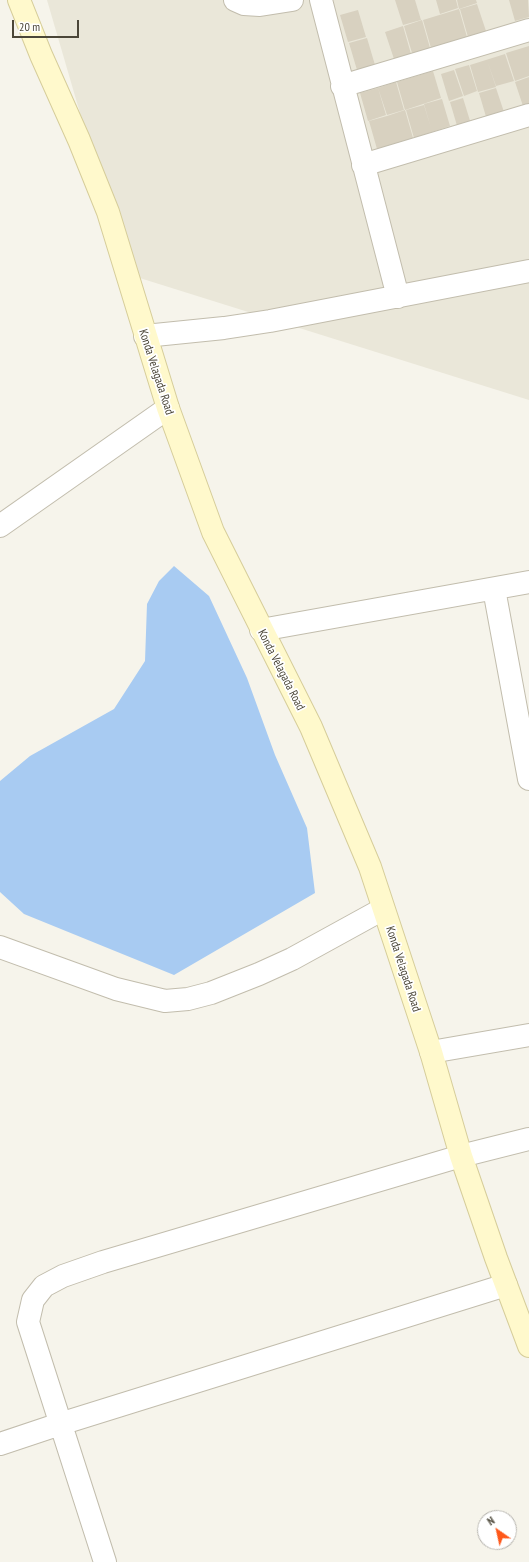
<!DOCTYPE html>
<html>
<head>
<meta charset="utf-8">
<style>
	body { margin:0 }
	#map { position:relative; width:529px; height:1562px; overflow:hidden; background:#f6f4eb; font-family:"PT Sans Narrow",sans-serif }
	canvas { display:block }
	.north { position:absolute; left:477px; top:1510px; width:40px; height:40px; box-sizing:border-box; background:#fff; border:1px solid #b7b5af; border-radius:50%; rotate:326deg; font-size:11px; font-weight:700; line-height:16px; text-align:center; color:#4b4638 }
	.north::after { content:''; display:block; margin:auto; width:14px; height:18px; background:#fe581a; clip-path:polygon(50% 0,100% 100%,50% 72%,0 100%) }
	.scale { position:absolute; left:12px; top:20px; width:67px; height:18px; box-sizing:border-box; border:2px solid #4b4638; border-top:0; padding-left:5px; font-size:12px; line-height:14px; white-space:nowrap; color:#4b4638; -webkit-text-stroke:3px #fff; paint-order:stroke }
</style>
</head>
<body>
<div id="map">
<canvas width="529" height="1562"></canvas>
<div class="north">N</div>
<div class="scale">20 m</div>
</div>
<script>
const g = document.querySelector('canvas').getContext('2d');
g.lineJoin = 'round';
function paint(path, color) { g.fillStyle = color; g.fill(path, 'evenodd'); }
const toPath = rows => new Path2D(rows.map(r => 'M' + r).join(''));
function trace(path, color, width, dash) { g.strokeStyle = color; g.lineWidth = width; g.lineCap = dash ? 'butt' : 'round'; g.setLineDash(dash || []); g.stroke(path); }
function write(font, color, halo, rows, align = 'center') {
  g.font = font + ' "PT Sans Narrow",sans-serif'; g.lineWidth = 3.5; g.setLineDash([]); g.textBaseline = 'middle'; g.strokeStyle = halo; g.fillStyle = color; for (const [text, x, y, turn = 0] of rows) {
    g.save(); g.translate(x, y); g.rotate((+turn || 0) * Math.PI / 180); g.textAlign = isNaN(turn) ? turn : align; if (halo) g.strokeText(text, 0, 0); g.fillText(text, 0, 0); g.restore();
  }
}
paint(toPath([
	[47,0,529,0,529,400,127,274]
]), '#eae7d9');
paint(toPath([
	[174,566,209,596,247,678,275,755,307,828,315,893,174,975,24,914,0,892,0,781,30,756,114,709,145,661,147,604,159,581]
]), '#a8cbf2');
paint(toPath([
	[395,0,415,0,421,20,403,25],
	[436,0,456,0,458,8,440,14],
	[457,0,476,0,477,3,459,9],
	[509,0,528,0,529,17,515,21],
	[477,4,486,31,468,37,460,9],
	[459,9,467,37,449,42,446,33,449,42,431,48,423,20],
	[358,10,366,37,348,42,340,15],
	[422,20,430,48,412,53,404,26],
	[403,26,411,54,394,59,385,32],
	[367,38,375,65,357,70,349,43],
	[529,46,529,76,515,81,506,53],
	[505,54,514,81,496,86,488,63,496,87,478,92,470,65],
	[469,65,477,91,464,96,455,69],
	[454,70,463,96,449,101,441,74],
	[433,71,441,98,405,110,397,82],
	[529,77,529,107,524,109,515,82],
	[396,82,404,110,387,115,378,88],
	[378,88,386,115,368,121,360,93],
	[496,88,505,115,487,120,479,93],
	[463,98,471,124,458,129,450,102],
	[442,99,450,126,414,138,406,110,424,105,431,128,424,104],
	[405,110,413,138,377,149,369,121,387,116,390,127,387,116]
]), '#d8d1c0');
const minor = toPath([
	[235,0,244,4,260,5,292,0],
	[321,0,398,297],
	[342,86,529,30],
	[363,165,529,115],
	[145,336,224,328,270,321,529,271],
	[0,526,168,408],
	[494,589,529,779],
	[261,630,529,582],
	[0,947,116,989,165,1001,188,999,211,993,259,974,292,959,383,909],
	[431,1052,529,1035],
	[0,1444,60,1424,506,1285],
	[105,1562,28,1322,33,1300,44,1286,63,1276,103,1262,461,1156,529,1139]
]);
const secondary = toPath([
	[19,0,41,55,79,140,108,212,168,408,213,532,311,727,370,867,431,1052,461,1156,496,1258,529,1346]
]);
trace(minor, '#c2bdad', 24);
trace(secondary, '#d6cd9a', 24);
trace(minor, '#fff', 22);
trace(secondary, '#fff9cc', 22);
write('12px', '#4b4638', '#fff', [
	["Konda Velagada Road",156,372,72],
	["Konda Velagada Road",281,670,63],
	["Konda Velagada Road",403,969,72]
]);
</script>
</body>
</html>
